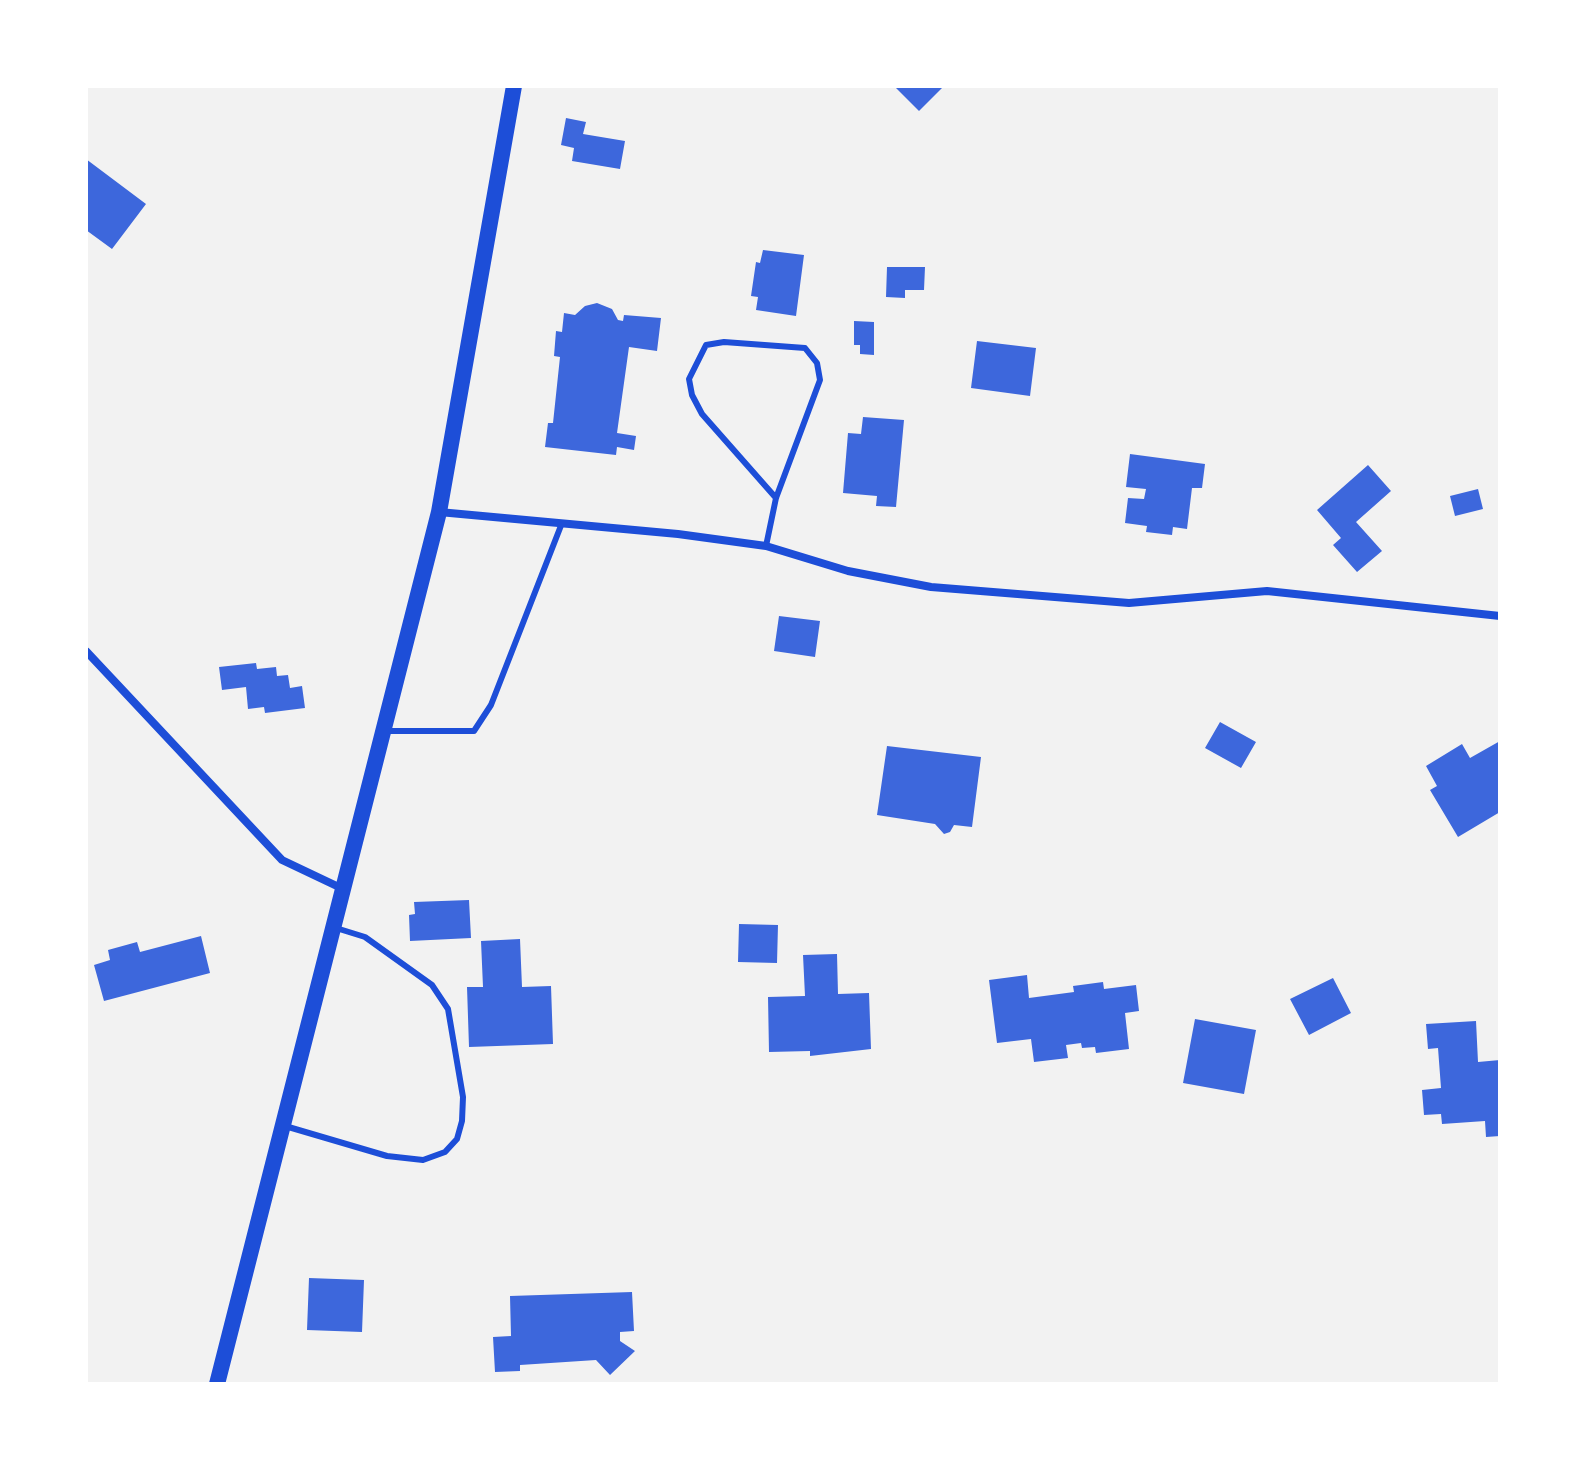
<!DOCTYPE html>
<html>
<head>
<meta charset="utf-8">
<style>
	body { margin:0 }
	#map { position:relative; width:1586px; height:1470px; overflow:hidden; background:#f2f2f2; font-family:"Source Sans 3",sans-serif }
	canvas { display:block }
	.frame { position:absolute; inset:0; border:88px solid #fff; pointer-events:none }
</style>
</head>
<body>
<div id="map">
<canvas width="1586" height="1470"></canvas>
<div class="frame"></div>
</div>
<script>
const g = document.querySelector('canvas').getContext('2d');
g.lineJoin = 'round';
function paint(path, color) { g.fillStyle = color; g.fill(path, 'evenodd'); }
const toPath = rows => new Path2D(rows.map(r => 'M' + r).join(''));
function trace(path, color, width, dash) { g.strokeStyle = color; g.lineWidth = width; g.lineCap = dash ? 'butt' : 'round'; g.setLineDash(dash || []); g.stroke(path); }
paint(toPath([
	[894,86,944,86,919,111],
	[566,118,586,122,583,134,625,141,620,169,572,161,574,148,561,145],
	[86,159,146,204,112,249,86,230],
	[763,250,804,255,796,316,756,310,758,297,751,296,756,262,760,263],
	[887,267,925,267,924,290,905,290,905,298,886,297],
	[597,303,612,309,618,320,623,321,624,315,661,318,657,351,629,347,617,433,636,436,634,450,617,447,616,455,545,447,548,423,553,423,560,357,554,356,556,331,562,332,564,313,575,315,585,306],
	[854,321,874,322,874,355,860,354,860,345,854,345],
	[977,341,1036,348,1030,396,971,388],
	[863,417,904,420,896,507,876,506,877,496,843,493,848,433,861,434],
	[1130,454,1205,464,1202,488,1192,488,1187,529,1173,527,1172,535,1146,532,1147,526,1125,523,1128,498,1144,499,1146,489,1126,487],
	[1368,465,1391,491,1356,522,1382,551,1357,572,1333,545,1341,538,1317,510],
	[1478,489,1483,509,1455,516,1450,496],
	[779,616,820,621,815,657,774,651],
	[256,663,257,669,276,667,277,676,288,675,290,688,302,686,305,708,265,713,264,707,248,709,246,687,222,690,219,667],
	[1220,722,1256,742,1241,768,1205,748],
	[1500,741,1500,812,1458,837,1430,790,1437,786,1426,766,1462,744,1470,758],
	[887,746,981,757,972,827,954,825,950,832,944,834,935,824,877,815],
	[469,900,471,938,410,941,409,915,415,914,414,902],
	[739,924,778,925,777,963,738,962],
	[201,936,210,973,104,1001,94,965,110,960,108,950,137,942,140,952],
	[520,939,522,987,551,986,553,1044,469,1047,467,987,483,987,481,941],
	[837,954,838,994,869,993,871,1049,810,1056,810,1051,769,1052,768,997,805,996,803,955],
	[1027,975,1029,998,1074,992,1073,986,1103,982,1104,989,1136,985,1139,1011,1125,1013,1129,1049,1096,1053,1095,1047,1082,1048,1081,1043,1066,1045,1068,1058,1034,1062,1031,1039,997,1043,989,980],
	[1333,978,1351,1013,1309,1035,1290,999],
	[1195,1019,1256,1030,1244,1094,1183,1083],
	[1476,1021,1478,1062,1500,1060,1500,1136,1486,1137,1485,1121,1442,1124,1441,1114,1424,1115,1422,1090,1441,1088,1438,1048,1428,1049,1426,1024],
	[309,1278,364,1280,362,1332,307,1330],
	[632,1292,634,1331,620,1332,620,1341,635,1351,610,1375,596,1360,520,1365,520,1371,495,1372,493,1337,511,1336,510,1296]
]), '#3d67dc');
trace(toPath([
	[766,546,776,498,820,380,817,363,805,348,724,342,706,345,689,379,692,395,702,414,776,498],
	[385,731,474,731,491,705,562,523],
	[285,1126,387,1156,423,1160,445,1152,457,1139,462,1121,463,1097,448,1009,432,985,365,937,336,928]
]), '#1d4ed8', 6);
trace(toPath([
	[439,512,678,534,766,546,848,571,931,587,1129,603,1267,591,1500,616],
	[86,651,282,860,341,888]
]), '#1d4ed8', 8);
trace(toPath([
	[217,1384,439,512,514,86]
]), '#1d4ed8', 16);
</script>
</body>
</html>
